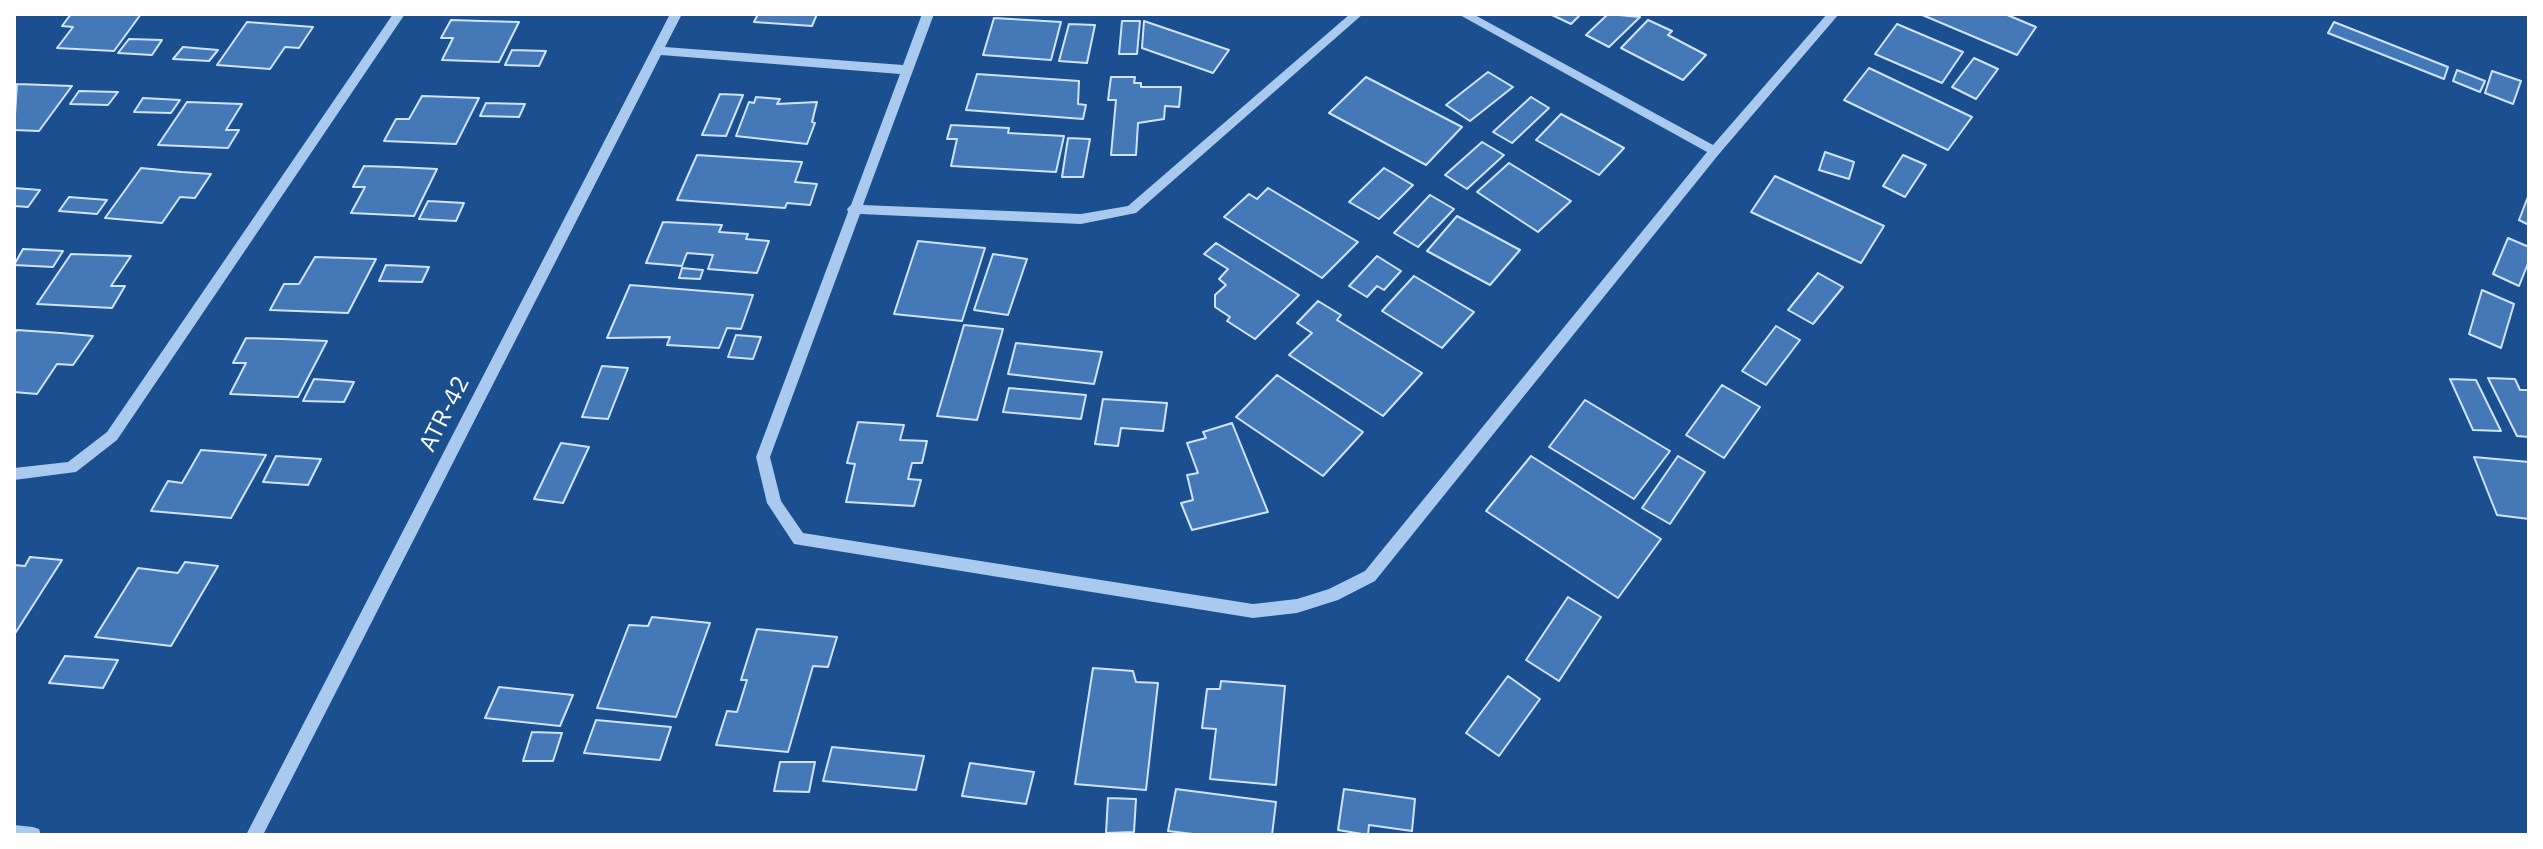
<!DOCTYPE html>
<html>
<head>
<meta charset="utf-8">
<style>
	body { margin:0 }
	#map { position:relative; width:2543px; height:849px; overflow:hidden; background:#1b4f8f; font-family:"IBM Plex Sans",sans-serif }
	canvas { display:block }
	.frame { position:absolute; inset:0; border:16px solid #fff; pointer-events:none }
</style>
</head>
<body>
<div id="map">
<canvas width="2543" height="849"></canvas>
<div class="frame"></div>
</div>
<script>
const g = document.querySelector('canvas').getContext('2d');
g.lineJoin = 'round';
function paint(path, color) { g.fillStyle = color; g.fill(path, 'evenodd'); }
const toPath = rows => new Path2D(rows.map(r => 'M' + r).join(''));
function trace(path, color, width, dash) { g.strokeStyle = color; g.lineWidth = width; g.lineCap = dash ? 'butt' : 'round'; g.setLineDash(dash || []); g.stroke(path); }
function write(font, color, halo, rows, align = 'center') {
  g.font = font + ' "IBM Plex Sans",sans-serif'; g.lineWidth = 6; g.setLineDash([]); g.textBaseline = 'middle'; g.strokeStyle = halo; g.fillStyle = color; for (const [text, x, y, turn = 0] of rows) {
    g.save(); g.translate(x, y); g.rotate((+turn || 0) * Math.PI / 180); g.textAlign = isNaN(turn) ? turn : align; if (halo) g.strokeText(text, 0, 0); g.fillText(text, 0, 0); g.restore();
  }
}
const building = toPath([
	[71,14,141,14,114,51,57,48,73,27,62,26,71,14],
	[758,14,817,14,812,26,754,22,758,14],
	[1550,14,1581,14,1571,24,1550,14],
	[1608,14,1640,17,1609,47,1586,35,1608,14],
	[1920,14,2005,14,2036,27,2017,55,1920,14],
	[994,18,1061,22,1051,60,983,55,994,18],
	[451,20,482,21,519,22,499,62,442,60,453,38,441,38,451,20],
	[1648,20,1672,31,1668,35,1706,55,1683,80,1621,48,1648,20],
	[1122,21,1140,21,1137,54,1119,54,1122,21],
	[1144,21,1229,50,1213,73,1142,48,1144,21],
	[247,22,300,26,313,27,299,48,285,47,270,69,217,65,247,22],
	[2334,22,2448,67,2444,79,2328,33,2334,22],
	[1069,24,1095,25,1087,63,1059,61,1069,24],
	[1897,24,1963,52,1942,83,1875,54,1897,24],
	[129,39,162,40,152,55,118,53,129,39],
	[183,47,218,50,209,61,173,59,183,47],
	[512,50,546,51,539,66,505,65,512,50],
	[1974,58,1998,69,1976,99,1952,87,1974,58],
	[1869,68,1972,117,1948,150,1844,100,1869,68],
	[2457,70,2485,81,2480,92,2453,81,2457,70],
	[2492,71,2521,81,2513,104,2485,93,2492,71],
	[1488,72,1513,87,1470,121,1446,105,1488,72],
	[977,74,1079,81,1078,104,1086,105,1083,119,966,110,977,74],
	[1111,77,1135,77,1134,83,1141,83,1141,87,1181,87,1179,107,1165,106,1164,119,1138,123,1136,155,1111,155,1116,100,1108,100,1111,77],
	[1366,77,1462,127,1426,165,1329,113,1366,77],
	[17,84,72,86,39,131,14,130,17,84],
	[79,91,118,92,108,105,70,104,79,91],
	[720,94,743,95,726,136,702,135,720,94],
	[422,96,479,98,456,144,384,141,396,119,409,119,422,96],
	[756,97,780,99,777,104,817,102,812,122,815,123,807,144,736,136,749,102,754,103,756,97],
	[1531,97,1549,108,1512,143,1493,132,1531,97],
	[143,98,180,100,171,113,134,112,143,98],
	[187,102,242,104,226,130,239,130,228,148,158,145,187,102],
	[486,103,525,104,519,117,480,116,486,103],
	[1561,114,1624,148,1599,175,1536,140,1561,114],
	[951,125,1009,128,1008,133,1064,136,1056,172,951,166,957,139,947,139,951,125],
	[1068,138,1090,139,1083,177,1062,177,1068,138],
	[1482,142,1504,155,1467,189,1445,175,1482,142],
	[1825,152,1854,162,1849,179,1819,170,1825,152],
	[697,155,802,162,795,182,817,184,810,205,787,203,785,208,677,200,697,155],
	[1903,155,1926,165,1905,197,1883,186,1903,155],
	[1509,163,1571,201,1538,232,1477,192,1509,163],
	[364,166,397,167,437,169,414,216,351,213,365,187,353,187,364,166],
	[141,168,182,172,211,174,195,198,180,197,162,223,105,218,141,168],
	[1384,168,1413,185,1379,219,1349,202,1384,168],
	[1775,176,1884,226,1861,263,1751,212,1775,176],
	[14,188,40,190,28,207,14,206,14,188],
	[1268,188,1358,242,1322,278,1224,217,1249,194,1257,199,1268,188],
	[2529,194,2529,225,2519,220,2529,194],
	[1430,195,1454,209,1418,247,1394,233,1430,195],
	[69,197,107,200,97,214,59,211,69,197],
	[428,201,464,203,456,221,419,219,428,201],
	[1457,216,1520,250,1490,285,1427,251,1457,216],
	[663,222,722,225,719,232,748,234,746,239,769,241,757,273,708,269,713,255,687,253,682,266,646,263,663,222],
	[2508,238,2529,247,2529,261,2519,286,2493,274,2508,238],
	[918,241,985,248,962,321,894,314,918,241],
	[1216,243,1299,295,1255,339,1227,321,1230,317,1215,307,1215,295,1226,285,1219,279,1228,269,1204,254,1216,243],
	[23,249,63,251,53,267,14,265,23,249],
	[71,254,131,256,111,286,125,286,112,308,37,304,71,254],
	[993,254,1027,259,1008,315,974,310,993,254],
	[1377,256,1401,271,1384,290,1377,286,1367,297,1349,286,1377,256],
	[315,257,376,259,348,313,270,310,284,284,299,284,315,257],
	[386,265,429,267,422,282,379,281,386,265],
	[682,268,703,270,700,279,679,278,682,268],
	[1818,273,1843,287,1813,324,1788,310,1818,273],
	[1414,276,1474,312,1442,348,1382,311,1414,276],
	[630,285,753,295,741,329,727,328,719,348,667,345,670,337,607,338,630,285],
	[2482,290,2514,304,2501,348,2469,334,2482,290],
	[1318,301,1341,315,1337,320,1422,373,1383,416,1289,355,1312,333,1297,323,1318,301],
	[964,325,1003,329,977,420,937,416,964,325],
	[1776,326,1800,340,1766,385,1742,371,1776,326],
	[17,330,61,333,93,336,73,365,57,364,37,394,14,392,14,334,17,330],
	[736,335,761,337,753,359,728,357,736,335],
	[246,338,282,339,327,341,298,397,230,394,246,363,233,363,246,338],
	[1016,343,1102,352,1094,384,1008,374,1016,343],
	[602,366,628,368,608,419,582,417,602,366],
	[1277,375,1363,432,1323,476,1236,417,1277,375],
	[2488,378,2515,379,2520,390,2529,390,2529,437,2517,436,2488,378],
	[314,379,354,382,344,402,303,401,314,379],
	[2450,379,2476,380,2501,431,2473,430,2450,379],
	[1722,385,1760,407,1724,458,1686,435,1722,385],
	[1009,388,1086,395,1081,419,1003,412,1009,388],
	[1103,399,1167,403,1163,431,1121,428,1118,446,1095,444,1103,399],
	[1585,400,1670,451,1634,499,1549,447,1585,400],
	[858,422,904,425,900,440,927,441,922,463,912,463,908,479,921,480,914,506,846,502,855,464,847,463,858,422],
	[1232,423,1268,512,1192,530,1181,503,1193,500,1187,475,1198,473,1187,443,1206,438,1203,432,1232,423],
	[561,443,589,447,563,503,534,499,561,443],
	[201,450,266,455,231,518,151,511,168,481,182,483,201,450],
	[276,456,321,459,308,485,263,482,276,456],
	[1531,456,1661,539,1618,598,1486,511,1531,456],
	[1678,456,1705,472,1670,524,1642,508,1678,456],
	[2474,457,2529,462,2529,519,2497,515,2474,457],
	[30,557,62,560,14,635,14,565,25,566,30,557],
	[185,562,218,566,171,646,95,637,138,568,178,573,185,562],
	[1568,597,1601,617,1559,681,1526,660,1568,597],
	[652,617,710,623,676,717,597,708,629,625,648,626,652,617],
	[757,629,837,637,828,667,813,666,788,752,716,745,727,711,737,712,747,680,741,680,757,629],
	[65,656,118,660,103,688,49,683,65,656],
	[1093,668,1133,671,1136,682,1158,683,1146,790,1075,784,1093,668],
	[1508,676,1540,699,1499,756,1466,733,1508,676],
	[1221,681,1285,686,1276,785,1210,779,1216,729,1202,728,1207,689,1220,689,1221,681],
	[499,687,573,695,560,726,485,718,499,687],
	[596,720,671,727,660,760,584,753,596,720],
	[532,732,562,733,553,761,523,761,532,732],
	[832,747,924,756,916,790,823,781,832,747],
	[780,762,815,762,809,792,774,791,780,762],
	[970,763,1034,772,1026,804,962,796,970,763],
	[1176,789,1276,802,1272,835,1201,835,1168,831,1176,789],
	[1344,789,1415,799,1412,831,1369,825,1368,835,1338,830,1344,789],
	[1108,798,1136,799,1134,832,1106,833,1108,798]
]);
paint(building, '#4478b7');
trace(building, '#cfe3fa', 2);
paint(toPath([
	[393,14,405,14,117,440,76,472,14,480,14,468,68,462,107,432,393,14],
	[670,14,682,14,665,47,903,65,922,14,934,14,863,205,1081,214,1128,206,1350,14,1363,14,1136,213,1081,224,860,214,770,457,781,501,803,533,1253,604,1297,599,1329,589,1365,571,1707,152,1458,14,1473,14,1713,145,1827,14,1839,14,1719,154,1375,581,1338,600,1297,613,1253,618,794,544,767,503,756,457,848,212,847,209,851,205,900,74,661,55,263,835,246,835,670,14],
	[14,825,33,827,39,829,41,835,14,835,14,825]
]), '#a9c9ee');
write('24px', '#fff', '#1b4f8f', [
	["ATR-42",445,414,-63]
]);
</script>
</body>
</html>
